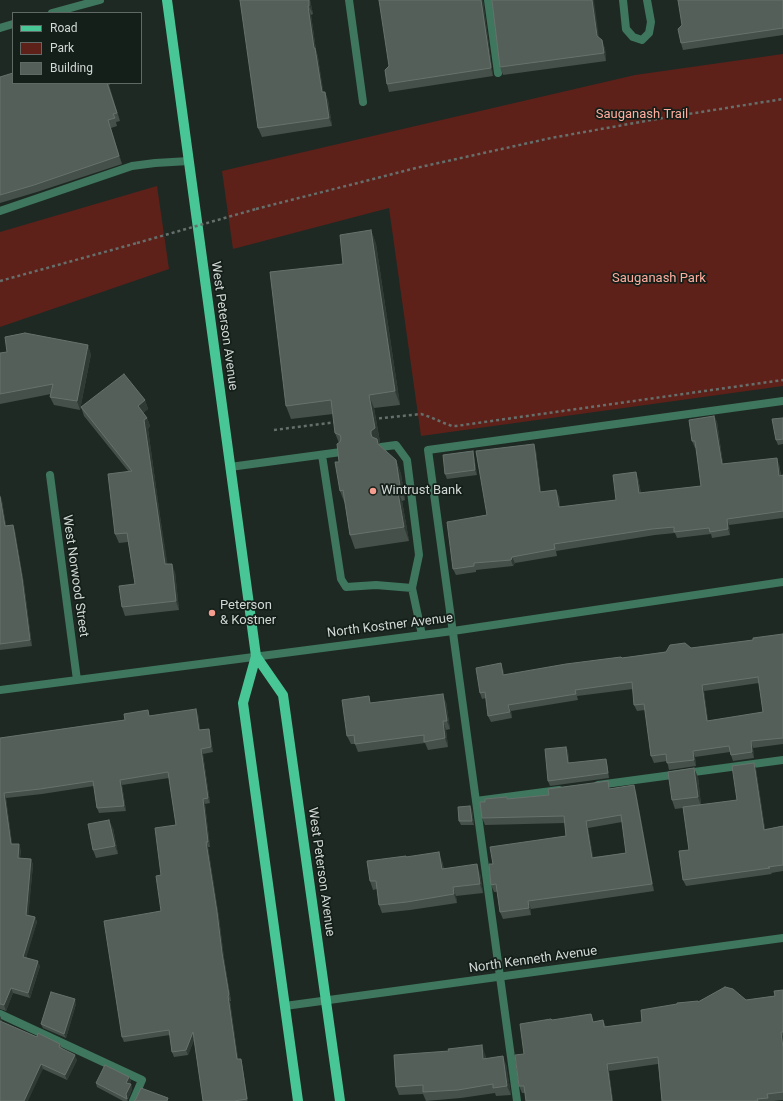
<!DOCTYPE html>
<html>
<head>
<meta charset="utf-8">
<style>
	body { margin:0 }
	#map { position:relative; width:783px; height:1101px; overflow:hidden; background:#1e2924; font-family:Roboto,sans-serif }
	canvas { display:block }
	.legend { position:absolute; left:12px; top:12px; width:130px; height:72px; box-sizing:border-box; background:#151f1a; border:1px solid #606965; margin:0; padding:5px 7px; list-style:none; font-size:12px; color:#d1d8d5 }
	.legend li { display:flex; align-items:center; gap:8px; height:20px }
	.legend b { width:20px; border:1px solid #606965 }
</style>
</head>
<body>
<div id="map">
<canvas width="783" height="1101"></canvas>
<ul class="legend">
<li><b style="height:5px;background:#48c696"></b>Road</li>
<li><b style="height:11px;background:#5d2119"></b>Park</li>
<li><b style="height:11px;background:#545f59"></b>Building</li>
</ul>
</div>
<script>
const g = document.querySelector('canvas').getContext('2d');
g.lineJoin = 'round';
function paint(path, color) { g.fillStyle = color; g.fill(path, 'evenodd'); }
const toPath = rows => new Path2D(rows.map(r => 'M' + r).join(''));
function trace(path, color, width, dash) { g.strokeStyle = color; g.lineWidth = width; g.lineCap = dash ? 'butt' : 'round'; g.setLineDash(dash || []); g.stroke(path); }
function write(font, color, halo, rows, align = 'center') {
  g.font = font + ' Roboto,sans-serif'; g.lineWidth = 3.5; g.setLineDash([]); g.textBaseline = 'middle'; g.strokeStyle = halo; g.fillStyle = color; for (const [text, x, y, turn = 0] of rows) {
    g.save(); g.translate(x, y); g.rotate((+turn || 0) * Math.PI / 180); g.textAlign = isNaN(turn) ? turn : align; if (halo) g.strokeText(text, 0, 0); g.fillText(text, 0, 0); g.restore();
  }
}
paint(toPath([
	[783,54,783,386,421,436,389,208,233,249,222,171,635,75],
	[157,186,169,269,0,327,0,232]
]), '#5d2119');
trace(toPath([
	[256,209,416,168,551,138,657,119,783,99],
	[0,281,137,243],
	[373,419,421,414,430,417,444,423,452,426,456,426,783,380],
	[274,430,337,422]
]), '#666f6b', 2.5, [3, 3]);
trace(toPath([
	[488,0,498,73],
	[0,211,132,166,155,163,189,161],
	[381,447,396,445,407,460,419,555,412,588,422,635],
	[322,455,341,579,346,587,376,585,412,588],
	[230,467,341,452],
	[598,785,783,760],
	[476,801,559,790],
	[0,1014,142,1080,133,1101],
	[517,1101,428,450,783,401]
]), '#3f765e', 8);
trace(toPath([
	[349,0,363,102],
	[623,0,626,29,633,37,642,40,649,33,651,22,647,0],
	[52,13,100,0],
	[0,28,13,24],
	[50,475,77,680],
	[0,690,453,631,783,582],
	[285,1006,783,938]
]), '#3f765e', 8);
trace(toPath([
	[167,0,256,656,243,703,298,1101],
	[256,656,283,695,340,1101]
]), '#48c696', 10);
trace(toPath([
	[137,243,256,209]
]), '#666f6b', 2.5, [3, 3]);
paint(toPath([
	[310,0,313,14,311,15,316,50,318,57,323,92,325,92,328,100,332,126,262,137,258,128],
	[783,0,783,35,683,50,681,43,682,25],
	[483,1,493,76,389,92,387,84,389,66],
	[599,38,605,48,606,61,503,75,500,67],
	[0,77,13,83,109,83,110,85,109,85,120,121,116,122,117,126,111,128,122,164,37,192,0,203],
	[371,230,376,244,400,405,374,408,380,442,378,443,379,445,396,460,401,474,405,500,402,501,409,541,355,549,350,535,345,504,340,491,339,443,335,433,333,414,291,419,286,406,343,264],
	[0,353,91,354,80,410,54,405,50,397,51,394,0,404],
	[145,400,148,409,143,413,147,418,150,426,148,429,160,516,167,564,175,572,179,610,125,616,122,607,135,584,128,542,119,543,115,534,129,472,84,416,81,407],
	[714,416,717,422,723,464,779,464,781,475,783,475,783,518,729,525,730,535,712,538,711,534,677,538,675,533,655,535,556,551,557,556,515,563,513,566,476,570,476,572,456,575,453,569,487,515,536,451,541,492,559,496,560,507,616,500,638,478,641,493,701,486,696,448,695,448,692,441],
	[783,418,783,444,778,445,776,440],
	[474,456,477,475,447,479,445,474],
	[0,495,2,501,6,526,13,525,15,531,24,584,32,646,0,650],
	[783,634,783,744,753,748,754,758,733,761,730,752,695,757,696,766,669,770,667,761,654,763,651,756,645,710,637,711,634,705,633,689,577,696,578,700,511,711,512,718,491,722,488,716,486,698,482,699,480,693,503,669,504,675,691,648,753,640],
	[759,683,763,712,708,721,704,691],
	[446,702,450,729,446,730,448,747,428,750,425,743,358,752,355,744,351,744,347,736,371,703],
	[198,714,200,730,209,729,210,734,213,752,203,754,210,803,205,804,210,847,208,847,219,918,224,958,231,1001,230,1001,238,1059,242,1064,248,1101,203,1101,194,1040,188,1055,174,1057,172,1052,170,1035,124,1042,122,1037,161,911,161,875,176,825,169,778,122,785,126,811,99,813,97,808,94,786,42,794,6,798,12,844,21,850,20,858,31,859,33,865,28,915,35,917,37,922,26,957,40,966,30,998,13,993,6,1011,0,1009,0,738,150,716],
	[566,747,568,751,569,763,607,763,609,778,550,786,548,781],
	[756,769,765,829,783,826,783,871,771,873,772,874,686,886,683,880,689,850,683,808,675,809,672,800,698,777,701,805,737,800],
	[611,789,636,792,654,891,531,909,531,915,503,919,500,912,497,892,494,892,491,885,493,864,566,836,565,823,485,825,482,818,485,802,507,797,508,799],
	[622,822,626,853,593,857,588,828],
	[470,806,472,810,474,825,461,825,459,821],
	[113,828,118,854,96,858,93,850],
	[406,857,442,861,444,869,480,873,483,893,456,896,457,903,410,910,382,913,379,905,377,889,373,890,370,881],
	[783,990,783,1100,773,1101,662,1101,658,1064,609,1071,613,1101,526,1101,525,1093,522,1093,519,1086,524,1054,552,1020,594,1022,603,1020,606,1027,642,1022,698,1002,746,1000,775,996],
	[76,1004,66,1038,43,1028,41,1024],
	[0,1016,2,1022,37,1037,60,1044,62,1049,77,1060,67,1080,43,1069,0,1101],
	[485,1054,486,1059,506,1064,511,1095,496,1096,495,1093,461,1098,426,1101,423,1094,399,1095,396,1087],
	[129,1077,131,1081,129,1084,131,1084,132,1089,128,1099,128,1101,123,1101,97,1087,96,1083]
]), '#45504a');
paint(toPath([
	[309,0,310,0,313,14,309,6],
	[481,0,483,0,493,76,491,68],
	[592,0,594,0,600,44,597,36],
	[308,6,311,15,316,50,318,57,325,101,322,92,314,48],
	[602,40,605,48,606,61,604,53],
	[325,92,328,100,332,126,329,118],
	[108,120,111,128,122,164,119,156],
	[371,230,376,244,400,405,395,391],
	[88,345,91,354,80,410,77,401],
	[369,395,374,408,380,442,378,443,382,452,376,447,371,434],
	[145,400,148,409,141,414,138,406],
	[714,416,717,422,724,471,722,464],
	[147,418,150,426,148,429,160,516,169,573,165,564,157,508,144,420],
	[534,444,536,451,542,499,540,492],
	[473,451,474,456,477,475,475,470],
	[777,458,779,464,781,482,779,476],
	[396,460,401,474,405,500,400,486],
	[636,472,638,478,642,500,639,493],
	[397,487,402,501,409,541,404,527],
	[556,490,559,496,561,514,559,507],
	[0,495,2,501,7,532,5,526],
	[727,519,729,525,730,535,728,529],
	[13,525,15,531,24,584,32,646,30,640],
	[512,557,515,563,513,566,511,560],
	[172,564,175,572,179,610,176,601],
	[501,663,503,669,505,681,503,675],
	[702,685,704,691,709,727,707,721],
	[443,694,446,702,450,729,447,721],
	[508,705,511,711,512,718,510,712],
	[196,709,198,714,201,736,199,730],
	[443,721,446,730,448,747,445,738],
	[209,729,210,734,213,752,211,747],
	[751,741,753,748,754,758,752,752],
	[566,747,568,751,570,768,568,763],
	[201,749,203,754,210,803,208,798],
	[693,751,695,757,696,766,694,760],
	[754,763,756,769,766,836,764,830],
	[694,768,698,777,701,806,698,797],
	[120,780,122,785,126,811,124,806],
	[634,785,636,792,654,891,652,884],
	[4,793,6,798,13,849,11,844],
	[203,799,205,804,210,847,208,842],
	[470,806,472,810,474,825,472,821],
	[109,820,113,828,118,854,115,846],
	[586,821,588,828,595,865,592,858],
	[206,842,208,847,219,918,224,958,231,1001,229,995,222,953],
	[19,844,21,850,19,863,18,858],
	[439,852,442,861,445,878,442,869],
	[31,859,33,865,28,920,26,915],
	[477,864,480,873,483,893,480,884],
	[453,887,456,896,457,903,454,894],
	[528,901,531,909,531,915,529,908],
	[35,917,37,922,25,962,23,957],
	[38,961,40,966,30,998,28,993],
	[11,988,13,993,6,1011,4,1005],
	[228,996,230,1001,239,1065,237,1059],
	[75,999,76,1004,66,1038,64,1034],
	[0,1016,2,1021,0,1026],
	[193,1032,195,1037,188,1055,186,1050],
	[781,1032,783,1037,783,1048],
	[482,1045,485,1054,486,1068,483,1059],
	[75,1055,77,1060,67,1080,65,1075],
	[503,1056,506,1064,511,1095,507,1086],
	[241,1059,242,1064,248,1101,247,1101,247,1099],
	[41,1064,43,1069,28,1101,24,1101],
	[607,1064,609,1071,613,1101,612,1101],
	[129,1077,131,1081,128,1087,126,1083],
	[131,1084,132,1089,128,1099,128,1101,127,1101,126,1094]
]), '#2f3a35');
const building = toPath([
	[240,0,309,0,309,6,308,6,314,48,315,48,322,92,325,92,329,118,258,128,240,0],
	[379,0,481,0,491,68,387,84,385,70,389,66,379,0],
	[492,0,592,0,597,36,602,40,604,53,500,67,492,0],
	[678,0,783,0,783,28,681,43,678,29,682,25,678,0],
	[13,73,13,83,107,83,117,113,113,114,115,118,108,120,119,156,34,185,0,195,0,77,13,73],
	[371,230,395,391,369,395,375,428,371,431,371,434,372,437,377,439,378,444,396,460,400,486,397,487,404,527,350,535,343,490,340,491,335,462,339,462,337,444,340,442,341,438,340,435,335,433,331,400,286,406,270,272,343,264,340,235,371,230],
	[25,333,88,345,77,401,50,397,53,384,0,394,0,353,7,352,5,337,25,333],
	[124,374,145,400,138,406,147,418,144,420,157,508,165,564,172,564,176,601,122,607,119,586,135,584,127,533,115,534,108,474,132,471,81,407,124,374],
	[714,416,722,464,777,458,779,476,783,475,783,511,727,519,728,529,710,532,709,528,674,532,674,527,652,529,554,544,555,549,512,557,511,560,474,563,474,566,453,569,447,522,487,515,476,451,534,444,540,492,556,490,559,507,616,500,613,475,636,472,639,493,701,486,695,441,692,441,689,420,714,416],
	[783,418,783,439,776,440,772,419,783,418],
	[473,451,475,470,445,474,443,455,473,451],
	[0,497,5,526,13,525,22,578,30,640,0,644,0,497],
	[783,634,783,738,751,741,752,752,731,755,729,746,693,751,694,760,667,763,666,754,651,756,644,704,634,705,632,682,575,690,576,694,508,705,510,712,488,716,485,692,480,693,476,668,501,663,503,675,566,664,621,657,622,658,666,652,670,645,685,643,691,648,753,640,753,638,783,634],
	[758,677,763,712,707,721,702,685,758,677],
	[443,694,447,721,443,721,445,738,424,742,424,735,355,744,354,735,347,736,342,700,369,696,370,703,443,694],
	[196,709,199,730,209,729,211,747,201,749,208,798,203,799,208,842,206,842,217,912,222,953,229,995,228,996,237,1059,241,1059,247,1099,234,1101,203,1101,193,1032,186,1050,172,1052,169,1030,122,1037,104,921,161,911,156,876,161,875,155,828,176,825,168,772,120,780,124,806,97,808,93,781,40,789,4,793,11,844,19,844,18,858,31,859,26,915,35,917,23,957,38,961,28,993,11,988,4,1005,0,1004,0,738,125,720,124,714,148,710,149,716,196,709],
	[566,747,568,763,606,759,608,773,548,781,545,749,566,747],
	[754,763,764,830,783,826,783,865,768,867,770,868,683,880,679,851,689,850,683,807,737,800,732,766,754,763],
	[694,768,698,797,672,800,668,772,694,768],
	[608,781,609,789,634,785,652,884,528,901,529,908,500,912,496,884,491,885,489,864,493,864,490,847,566,836,564,816,482,818,480,802,485,802,485,799,507,797,507,799,549,795,548,789,608,781],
	[621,815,626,853,592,858,586,821,621,815],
	[470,806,472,821,459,821,458,807,470,806],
	[109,820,115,846,93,850,88,824,109,820],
	[439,852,442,869,477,864,480,884,453,887,454,894,407,902,379,905,376,881,370,881,367,861,406,856,406,857,439,852],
	[725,987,733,989,746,1000,775,996,774,991,783,990,783,1032,781,1032,783,1048,783,1092,767,1094,768,1098,757,1099,758,1101,662,1101,658,1057,607,1064,612,1101,526,1101,524,1086,519,1086,515,1055,524,1054,520,1024,551,1019,552,1020,591,1014,593,1022,603,1020,604,1027,642,1022,641,1010,677,1004,677,1003,698,1001,698,1002,725,987],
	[51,992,75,999,64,1034,41,1024,51,992],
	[0,1021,37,1037,38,1033,60,1044,59,1047,75,1055,65,1075,41,1064,24,1101,0,1101,0,1021],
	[482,1045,483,1059,503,1056,507,1086,493,1088,493,1084,458,1090,423,1092,423,1085,396,1087,394,1055,449,1051,448,1049,482,1045],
	[105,1065,129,1077,126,1083,131,1084,126,1094,127,1099,96,1083,105,1065],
	[141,1088,168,1098,167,1101,134,1101,136,1099,141,1088]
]);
paint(building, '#545f59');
trace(building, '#67726d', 1);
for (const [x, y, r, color] of [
	[373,491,4,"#f59d8e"],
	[212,613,4,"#f59d8e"]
]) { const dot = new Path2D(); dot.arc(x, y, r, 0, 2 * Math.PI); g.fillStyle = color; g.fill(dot); trace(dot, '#151f1a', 1.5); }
write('13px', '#ffac9e', '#151f1a', [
	["Sauganash Trail",642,115],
	["Sauganash Park",659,279]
]);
write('13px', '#d1d8d5', '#151f1a', [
	["West Peterson Avenue",224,326,82],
	["West Norwood Street",75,576,82],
	["North Kostner Avenue",390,626,-7],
	["West Peterson Avenue",321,872,82],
	["North Kenneth Avenue",533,960,-8]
]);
write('13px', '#d1d8d5', '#151f1a', [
	["Wintrust Bank",381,491],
	["Peterson",220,606],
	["& Kostner",220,621]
], 'left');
</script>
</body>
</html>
